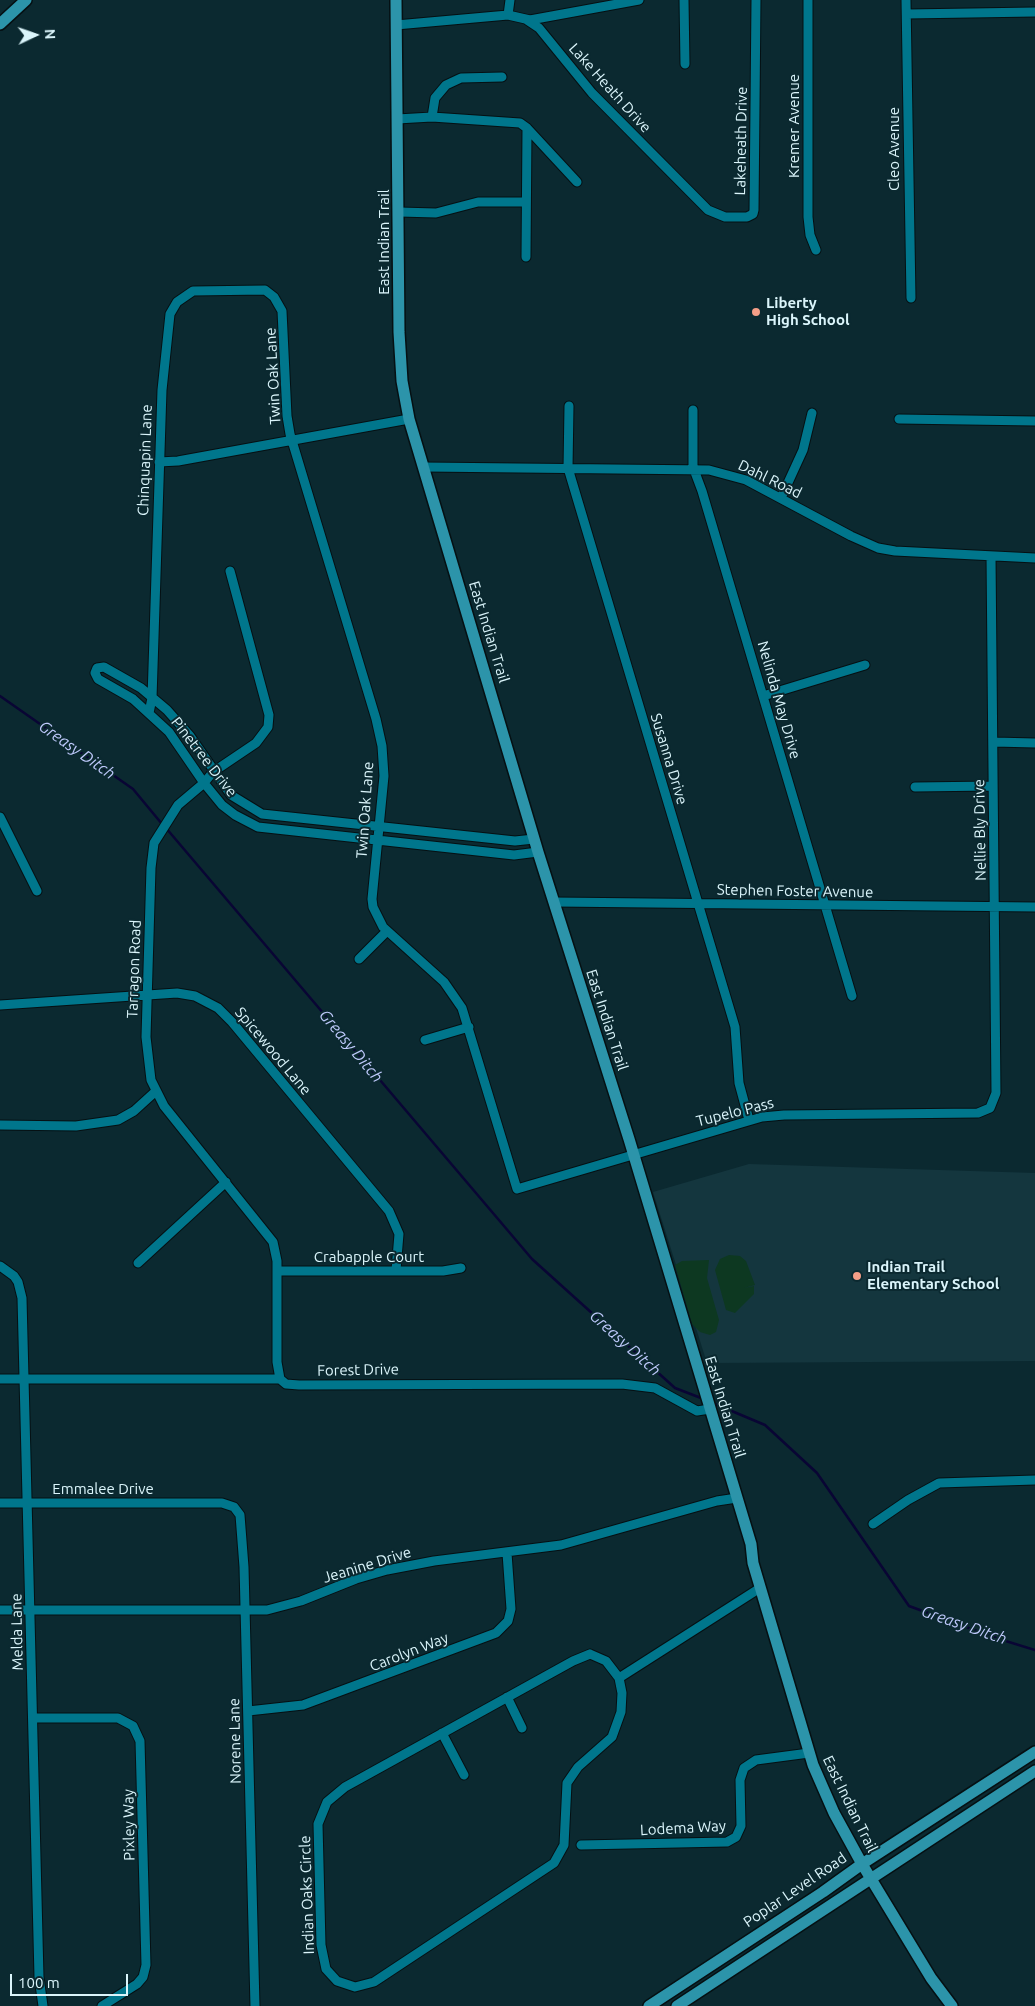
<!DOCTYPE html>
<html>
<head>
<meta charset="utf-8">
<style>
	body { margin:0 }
	#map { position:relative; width:1035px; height:2006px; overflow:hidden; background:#0b2930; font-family:Ubuntu,sans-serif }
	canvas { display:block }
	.north { position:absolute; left:10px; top:10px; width:50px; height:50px; -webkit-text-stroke:4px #0b2930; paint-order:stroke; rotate:87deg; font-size:14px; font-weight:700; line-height:20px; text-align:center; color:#dbf5fb }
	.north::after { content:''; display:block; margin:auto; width:18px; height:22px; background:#dbf5fb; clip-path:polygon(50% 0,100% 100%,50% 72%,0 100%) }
	.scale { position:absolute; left:10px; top:1974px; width:118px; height:22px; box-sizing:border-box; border:2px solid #dbf5fb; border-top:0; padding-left:6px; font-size:15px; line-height:18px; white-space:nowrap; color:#dbf5fb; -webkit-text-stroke:4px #0b2930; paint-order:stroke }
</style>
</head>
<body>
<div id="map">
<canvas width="1035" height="2006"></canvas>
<div class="north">N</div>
<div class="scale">100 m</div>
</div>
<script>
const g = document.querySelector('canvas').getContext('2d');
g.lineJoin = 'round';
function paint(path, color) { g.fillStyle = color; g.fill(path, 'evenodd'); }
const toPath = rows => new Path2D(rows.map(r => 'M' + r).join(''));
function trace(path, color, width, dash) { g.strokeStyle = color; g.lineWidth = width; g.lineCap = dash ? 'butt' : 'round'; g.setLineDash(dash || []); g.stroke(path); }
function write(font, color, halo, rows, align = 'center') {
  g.font = font + ' Ubuntu,sans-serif'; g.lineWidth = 4; g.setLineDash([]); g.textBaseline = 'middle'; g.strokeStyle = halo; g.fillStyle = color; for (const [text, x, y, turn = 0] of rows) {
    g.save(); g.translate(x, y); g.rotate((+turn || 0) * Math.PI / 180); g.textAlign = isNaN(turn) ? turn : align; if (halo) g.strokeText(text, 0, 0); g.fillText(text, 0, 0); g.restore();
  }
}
paint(toPath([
	[749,1164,1035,1173,1035,1361,707,1363,653,1192]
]), '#14363e');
paint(toPath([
	[729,1255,740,1256,746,1261,755,1285,744,1288,754,1286,754,1294,735,1313,726,1310,715,1270,720,1259],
	[709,1260,707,1278,719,1320,716,1332,710,1335,700,1332,692,1324,675,1265,682,1261]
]), '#0d3821');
trace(toPath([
	[0,696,133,789,162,824],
	[166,828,532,1259,675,1388,701,1398],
	[715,1404,765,1425,817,1473,909,1606,996,1638,1035,1650]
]), '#090534', 2.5);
const minor = toPath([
	[684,0,685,64],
	[808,0,808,217,810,235,816,250],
	[906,0,911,298],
	[907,14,1035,12],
	[508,15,510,0],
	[527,20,539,28,592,93,708,210,725,217,747,217,753,214,754,210,756,0],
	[396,25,508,15,530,20,639,0],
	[432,117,435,98,446,85,461,78,502,77],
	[397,119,432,117,520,123,527,128,577,182],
	[399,212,436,213,478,202,526,202],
	[526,257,527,128],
	[569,406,568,468,735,1027,739,1083,749,1120],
	[693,410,693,467,702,491,852,996],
	[899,419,1035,421],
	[159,462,178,461,409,419],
	[424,467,709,470,746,480,851,536,878,548,895,551,1035,558],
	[781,498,803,450,812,413],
	[230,571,269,715,268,727,256,743,213,772,204,783,178,805,154,843,151,868,146,1037,151,1080,164,1106,273,1242,277,1261,277,1362,280,1379],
	[763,696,865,665],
	[149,713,152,698,162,390,170,314,177,302,193,291,265,290,274,297,282,311,287,416,290,434,376,719,382,746,384,776,372,899,373,907,383,927,444,982,462,1008,517,1189,762,1117,784,1115,978,1113,990,1108,996,1093,991,556],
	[994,742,1035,743],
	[915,787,993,786],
	[0,817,37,891],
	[534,839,515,841,262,814,231,795,190,736,167,710,141,688,104,667,97,668,95,673,98,679,133,699,169,732,204,783,222,805,235,815,258,827,514,855,538,852],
	[554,902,1035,907],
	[359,959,387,931],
	[0,1005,177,993,195,996,218,1008,232,1022,389,1211,399,1234,396,1270],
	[425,1040,469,1027],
	[0,1125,76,1126,118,1120,134,1111,156,1091],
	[138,1263,226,1182],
	[0,1266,14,1276,18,1282,22,1298,39,1977,43,2006],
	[277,1271,443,1271,461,1268],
	[0,1379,280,1379,286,1384,299,1385,622,1384,655,1388,697,1411,710,1409],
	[0,1503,222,1503,234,1507,240,1515,244,1567,255,2006],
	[873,1524,908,1500,939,1483,1035,1480],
	[0,1610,267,1610,301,1601,356,1579,387,1570,434,1561,561,1545,717,1501,737,1498],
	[590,1654,606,1661,619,1678,622,1693,621,1712,612,1737,578,1767,567,1783,564,1845,554,1863,374,1982,355,1987,337,1981,326,1969,321,1945,318,1824,327,1802,345,1787,573,1661,590,1654],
	[619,1678,760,1588],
	[507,1697,522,1728],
	[248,1711,303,1705,496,1633,508,1621,511,1609,507,1553],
	[33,1718,118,1718,133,1726,140,1741,146,1965,143,1977,137,1984,102,2006],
	[442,1733,464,1775],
	[581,1845,727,1842,736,1837,741,1826,740,1780,744,1768,756,1760,809,1753]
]);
const major = toPath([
	[396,0,399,332,402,381,409,419,538,852,629,1139,751,1544,753,1563,813,1765,834,1813,862,1864,931,1978,952,2006],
	[0,24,26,0],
	[649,2006,823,1892,862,1864,1035,1752],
	[677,2006,1035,1771]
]);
trace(minor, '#051013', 11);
trace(major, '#051013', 14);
trace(minor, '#00768c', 9);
trace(major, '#2c94aa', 11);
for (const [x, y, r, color] of [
	[756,312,5,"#f49e87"],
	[857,1276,5,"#f49e87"]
]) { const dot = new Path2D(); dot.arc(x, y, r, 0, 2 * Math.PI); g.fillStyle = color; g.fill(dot); trace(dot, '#0b2930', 2); }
write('15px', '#dbf5fb', '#0b2930', [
	["Lake Heath Drive",610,88,48],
	["Kremer Avenue",794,126,-90],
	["Lakeheath Drive",741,141,-89],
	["Cleo Avenue",894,149,-90],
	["East Indian Trail",384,242,-90],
	["Twin Oak Lane",273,376,-93],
	["Chinquapin Lane",145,460,-88],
	["Dahl Road",770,479,26],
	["East Indian Trail",489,632,73],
	["Nelinda May Drive",779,700,74],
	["Pinetree Drive",204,757,52],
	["Susanna Drive",669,759,73],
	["Twin Oak Lane",365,810,-86],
	["Nellie Bly Drive",980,830,-91],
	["Stephen Foster Avenue",795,891,1],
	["Tarragon Road",134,969,-88],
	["East Indian Trail",607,1020,72],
	["Spicewood Lane",273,1051,50],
	["Tupelo Pass",735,1112,-14],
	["Crabapple Court",369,1257],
	["Forest Drive",358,1370,-1],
	["East Indian Trail",725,1407,73],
	["Emmalee Drive",103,1489],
	["Jeanine Drive",367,1565,-17],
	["Melda Lane",17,1632,-91],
	["Carolyn Way",409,1652,-21],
	["Norene Lane",235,1741,-91],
	["East Indian Trail",850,1804,64],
	["Pixley Way",129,1825,-91],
	["Lodema Way",683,1828,-3],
	["Poplar Level Road",795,1890,-34],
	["Indian Oaks Circle",307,1895,-92]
]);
write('bold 15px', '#dbf5fb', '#0b2930', [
	["Liberty",766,303],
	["High School",766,320],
	["Indian Trail",867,1267],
	["Elementary School",867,1284]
], 'left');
write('italic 16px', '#bec9fb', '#0b2930', [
	["Greasy Ditch",77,750,35],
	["Greasy Ditch",351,1046,50],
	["Greasy Ditch",625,1343,42],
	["Greasy Ditch",964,1625,19]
]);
</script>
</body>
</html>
